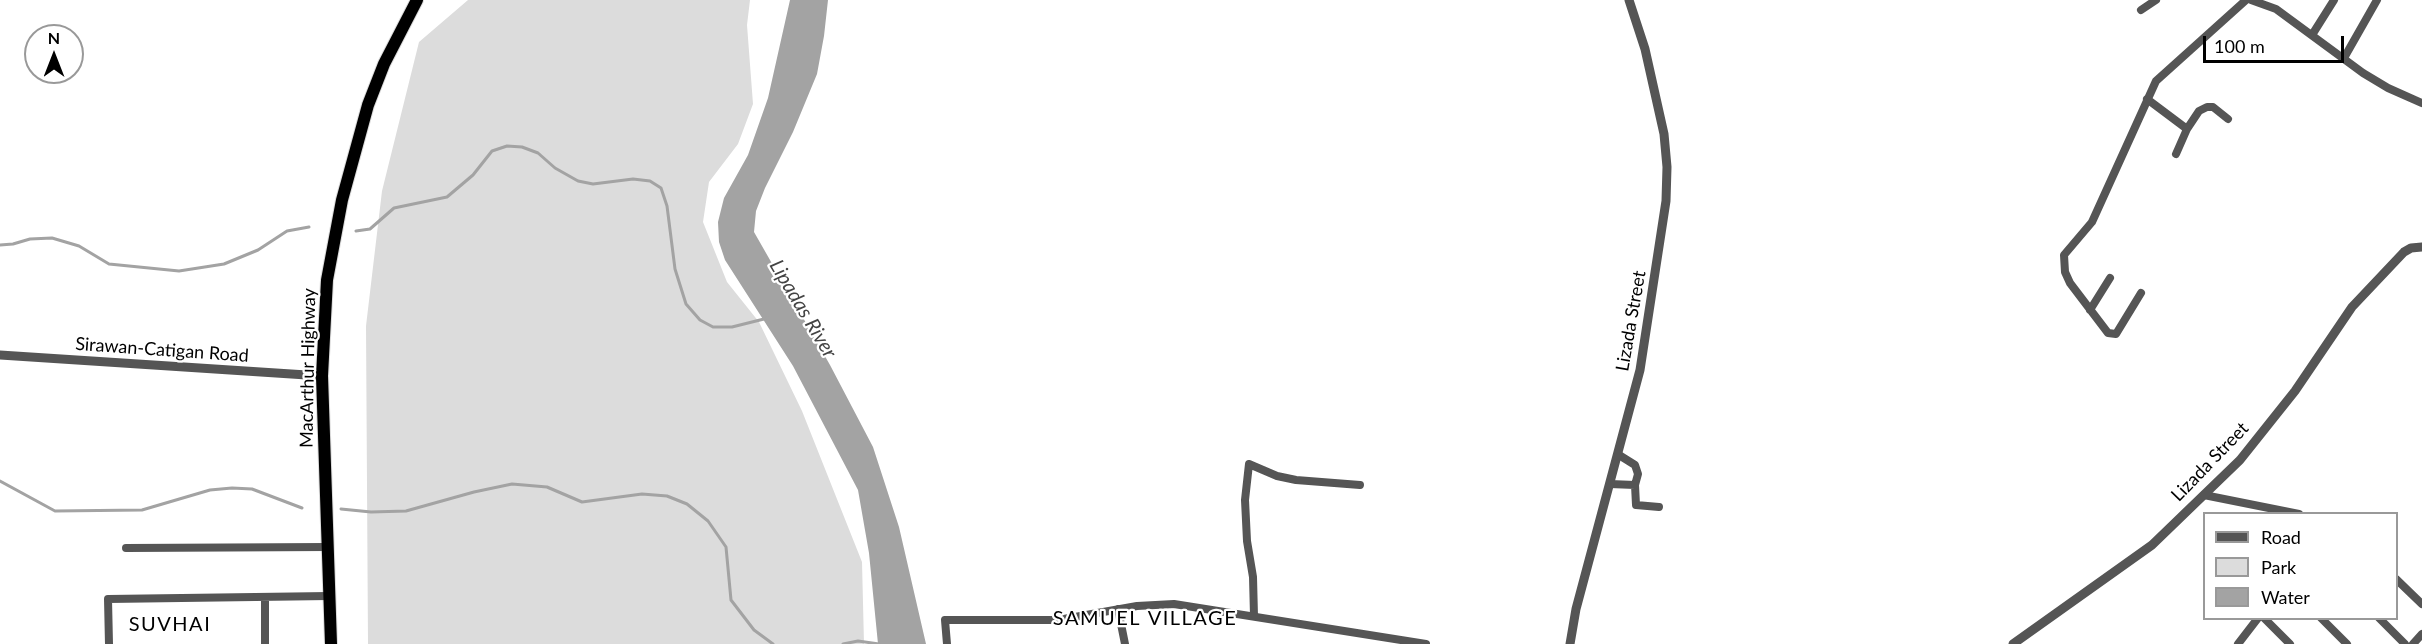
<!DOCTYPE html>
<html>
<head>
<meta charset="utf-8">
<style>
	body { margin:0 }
	#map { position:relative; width:2422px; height:644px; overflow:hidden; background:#fff; font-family:Lato,sans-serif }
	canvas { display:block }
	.legend { position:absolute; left:2203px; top:512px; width:195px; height:108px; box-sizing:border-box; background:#fff; border:2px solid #999; margin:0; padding:8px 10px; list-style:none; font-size:18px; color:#000 }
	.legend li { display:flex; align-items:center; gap:12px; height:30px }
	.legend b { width:30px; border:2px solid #999 }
	.north { position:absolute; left:24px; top:24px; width:60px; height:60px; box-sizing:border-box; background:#fff; border:2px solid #999; border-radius:50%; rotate:0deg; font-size:16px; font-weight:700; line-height:24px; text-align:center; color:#000 }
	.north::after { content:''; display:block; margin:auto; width:21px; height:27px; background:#000; clip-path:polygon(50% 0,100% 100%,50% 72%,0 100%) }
	.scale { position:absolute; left:2203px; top:36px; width:141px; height:27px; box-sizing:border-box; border:3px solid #000; border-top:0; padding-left:8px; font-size:18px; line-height:21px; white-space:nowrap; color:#000; -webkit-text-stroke:4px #fff; paint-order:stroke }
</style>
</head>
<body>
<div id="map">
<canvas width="2422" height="644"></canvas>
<ul class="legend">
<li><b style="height:8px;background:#555"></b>Road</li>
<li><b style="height:16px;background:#dcdcdc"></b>Park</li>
<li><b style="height:16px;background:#a3a3a3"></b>Water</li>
</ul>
<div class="north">N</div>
<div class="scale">100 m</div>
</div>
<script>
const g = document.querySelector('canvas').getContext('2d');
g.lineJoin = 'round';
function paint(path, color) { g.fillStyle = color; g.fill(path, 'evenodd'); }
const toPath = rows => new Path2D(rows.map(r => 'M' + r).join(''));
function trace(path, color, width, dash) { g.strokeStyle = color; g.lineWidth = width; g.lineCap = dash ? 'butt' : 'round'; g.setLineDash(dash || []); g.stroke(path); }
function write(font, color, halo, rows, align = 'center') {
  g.font = font + ' Lato,sans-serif'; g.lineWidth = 4.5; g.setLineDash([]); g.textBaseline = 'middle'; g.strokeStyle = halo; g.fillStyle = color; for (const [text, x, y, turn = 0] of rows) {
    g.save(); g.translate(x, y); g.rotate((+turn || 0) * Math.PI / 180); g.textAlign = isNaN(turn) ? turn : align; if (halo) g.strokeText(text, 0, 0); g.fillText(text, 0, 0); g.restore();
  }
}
paint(toPath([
	[468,0,750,0,747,25,753,104,738,144,709,182,703,222,727,282,759,322,802,411,862,562,864,644,368,644,366,326,382,191,419,42]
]), '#dcdcdc');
paint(toPath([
	[790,0,828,0,824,36,817,74,793,132,765,188,756,211,754,232,830,365,873,447,899,527,926,644,878,644,869,553,858,490,793,366,725,260,719,242,718,222,724,198,748,155,768,98]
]), '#a3a3a3');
trace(toPath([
	[356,231,370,229,394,208,447,197,473,175,492,151,507,146,522,147,538,153,555,168,578,181,593,184,633,179,650,181,661,188,667,206,675,269,686,304,700,320,713,327,732,327,768,318],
	[0,245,13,244,30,239,52,238,79,246,109,264,179,271,224,264,258,250,287,231,309,227],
	[0,481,55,511,142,510,210,490,232,488,252,489,302,508],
	[341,509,371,512,406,511,474,492,512,484,547,487,582,502,642,494,667,496,687,504,708,521,726,547,731,600,754,630,773,644],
	[843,644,858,641,879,644]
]), '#a3a3a3', 3);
const trunk = toPath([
	[331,644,322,376,327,280,342,200,368,105,384,64,417,0]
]);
trace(trunk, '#dbdbdb', 14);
trace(toPath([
	[2251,0,2276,9,2363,73,2388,88,2422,103],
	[2141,10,2156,0],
	[2312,35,2334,0],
	[2344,58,2377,0],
	[2147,99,2187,129,2176,154],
	[2187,129,2199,111,2207,107,2213,107,2228,119],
	[2141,293,2116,334,2108,333,2070,283,2065,272,2064,255,2092,222,2156,81,2246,0],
	[2090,310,2110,278],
	[1619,455,1635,465,1638,474,1635,485],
	[1610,484,1635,485,1636,505,1659,507],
	[2204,495,2299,514],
	[126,548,328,547],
	[2396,579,2422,604],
	[265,597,265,644],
	[1118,609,1125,644],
	[1254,616,1253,577,1247,541,1245,500,1249,464,1277,476,1296,480,1360,485],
	[2264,618,2290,644],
	[2321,618,2347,644],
	[2379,618,2405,644],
	[109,644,108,599,329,596],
	[947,644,945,620,1058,620,1137,606,1174,604,1426,644],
	[2238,644,2258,618],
	[2413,644,2422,634]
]), '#555', 8);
trace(toPath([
	[0,355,322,376],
	[1570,644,1576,609,1640,370,1666,201,1667,167,1664,134,1645,49,1629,0],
	[2013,644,2152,545,2240,460,2295,391,2352,307,2404,252,2411,248,2422,247]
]), '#555', 9);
trace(trunk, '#000', 12);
write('18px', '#000', '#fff', [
	["Lizada Street",1631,321,-80],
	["Sirawan-Catigan Road",162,350,4],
	["MacArthur Highway",308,368,-89],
	["Lizada Street",2210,462,-46]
]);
write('italic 20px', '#444', '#fff', [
	["Lipadas River",803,309,59]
]);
g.letterSpacing = '1.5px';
write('20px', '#000', '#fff', [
	["SAMUEL VILLAGE",1145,619],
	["SUVHAI",170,625]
]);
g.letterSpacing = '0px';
</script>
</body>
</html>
